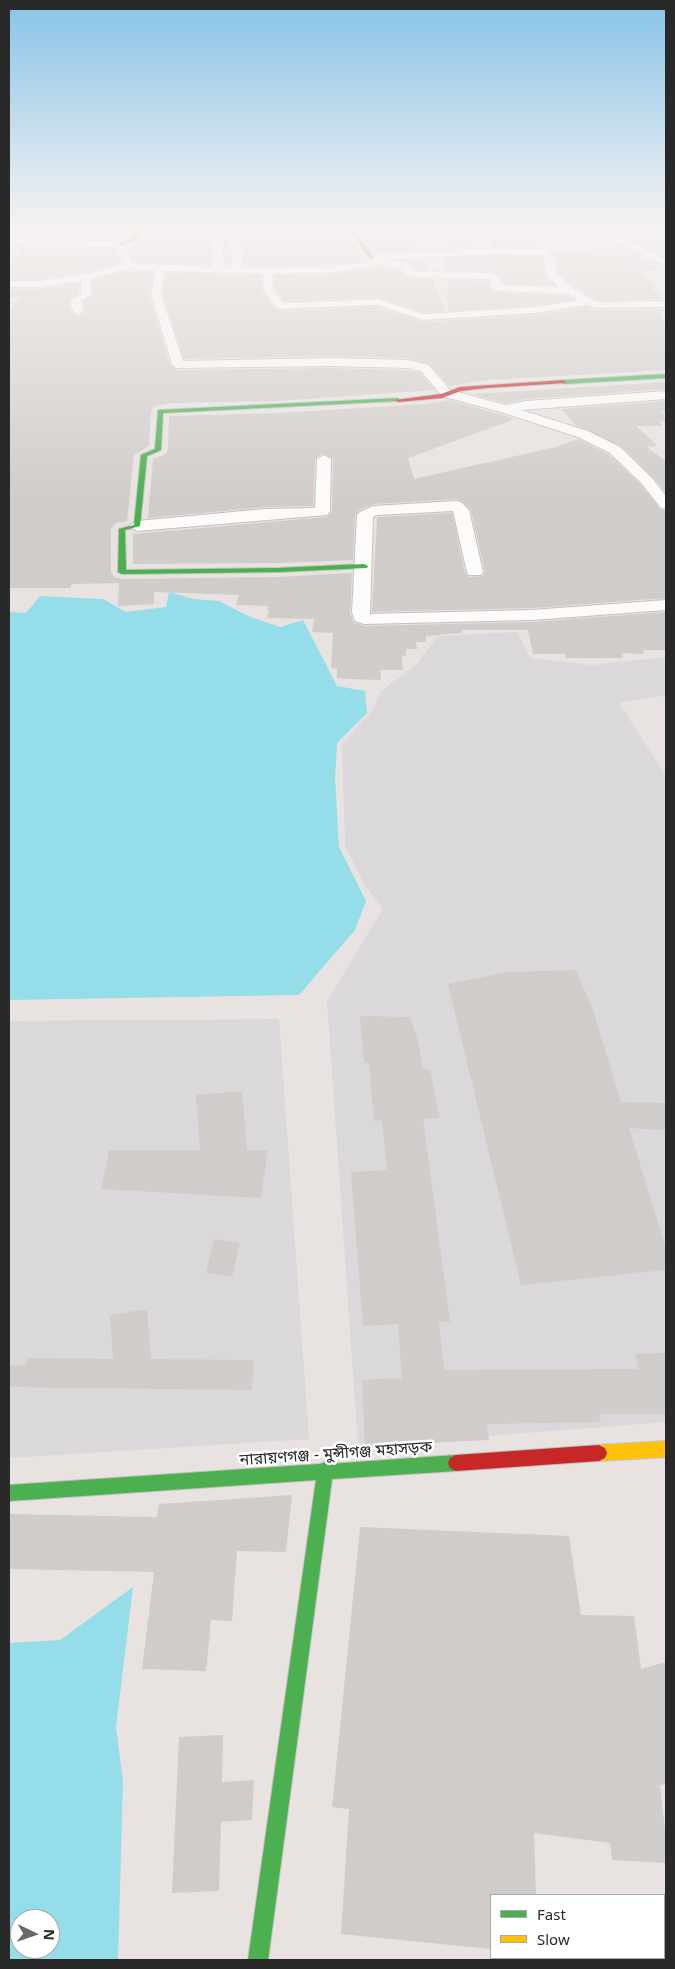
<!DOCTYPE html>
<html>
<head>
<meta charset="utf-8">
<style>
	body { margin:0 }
	#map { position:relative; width:675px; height:1969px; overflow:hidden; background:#e8e3e0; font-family:"Noto Sans",sans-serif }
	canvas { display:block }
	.frame { position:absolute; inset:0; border:10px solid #292929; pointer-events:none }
	.legend { position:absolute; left:490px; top:1894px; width:175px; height:65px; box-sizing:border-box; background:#fff; border:1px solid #a9a9a9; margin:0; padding:6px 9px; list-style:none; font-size:15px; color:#292929 }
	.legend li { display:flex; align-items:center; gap:10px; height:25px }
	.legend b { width:25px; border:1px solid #a9a9a9 }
	.north { position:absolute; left:10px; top:1909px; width:50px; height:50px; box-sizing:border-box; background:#fff; border:1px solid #a9a9a9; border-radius:50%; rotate:93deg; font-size:14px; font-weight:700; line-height:20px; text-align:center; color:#292929 }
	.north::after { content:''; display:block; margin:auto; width:18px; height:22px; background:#6c6a69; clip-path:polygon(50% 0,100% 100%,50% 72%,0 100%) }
</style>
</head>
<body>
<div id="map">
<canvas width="675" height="1969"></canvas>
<div class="frame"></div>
<ul class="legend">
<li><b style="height:6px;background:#4caf50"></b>Fast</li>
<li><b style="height:6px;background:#ffc107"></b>Slow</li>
</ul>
<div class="north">N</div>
</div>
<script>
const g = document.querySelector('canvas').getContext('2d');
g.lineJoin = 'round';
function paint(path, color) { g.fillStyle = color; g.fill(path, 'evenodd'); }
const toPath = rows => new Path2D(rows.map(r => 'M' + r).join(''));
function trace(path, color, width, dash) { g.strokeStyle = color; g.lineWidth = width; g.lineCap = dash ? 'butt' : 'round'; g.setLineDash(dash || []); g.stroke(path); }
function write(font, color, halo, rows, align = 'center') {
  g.font = font + ' "Noto Sans","Noto Sans Bengali",sans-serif'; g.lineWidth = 5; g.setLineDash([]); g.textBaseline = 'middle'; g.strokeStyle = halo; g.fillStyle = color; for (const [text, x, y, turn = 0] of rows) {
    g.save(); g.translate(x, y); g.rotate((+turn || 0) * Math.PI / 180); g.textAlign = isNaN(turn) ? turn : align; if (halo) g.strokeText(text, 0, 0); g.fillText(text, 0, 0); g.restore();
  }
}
paint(toPath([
	[517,632,530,658,592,665,666,657,666,695,619,703,666,776,666,1422,358,1446,327,1001,383,909,364,884,345,846,342,744,373,710,381,691,418,663,438,636],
	[279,1019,309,1439,9,1458,9,1021]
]), '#dbd8db');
paint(toPath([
	[169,592,193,599,219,601,248,616,280,627,303,620,337,686,365,691,367,713,337,743,335,779,339,847,366,901,355,930,299,995,9,1000,9,612,26,613,40,596,103,599,126,612,166,607],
	[133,1587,116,1727,123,1782,118,1960,9,1960,9,1643,60,1640],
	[20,1919,50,1919,50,1949,20,1949]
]), '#95dde8');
paint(toPath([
	[29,226,62,226,133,228,129,236,121,239,19,238],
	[358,226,410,226,420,250,376,253],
	[445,226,468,226,472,242,470,243,469,247,446,249],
	[482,226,521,227,522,230,530,230,536,247,493,246,490,235,482,233],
	[622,226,666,226,666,250,655,251,636,242],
	[145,232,347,233,366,261,329,265,243,266,245,257,241,242,233,237,227,241,231,257,229,266,225,265,224,244,218,239,210,244,211,265,132,261,128,248,139,243],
	[623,246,661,270,637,272,660,287,652,288,663,299,597,300,575,287,557,271,558,264,553,253],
	[10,248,115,249,120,263,97,270,41,279,9,279,9,264,23,248],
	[492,256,541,257,544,265,544,273,555,285,503,283,501,276,493,271,446,270,446,258],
	[423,260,428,270,413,269,409,262,405,261],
	[380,267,399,270,404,277,412,279,432,279,445,311,424,312,378,297,284,301,275,288,275,276,329,275],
	[128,271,153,273,149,295,170,365,176,370,331,368,408,370,420,373,435,390,277,401,173,403,155,406,151,411,149,446,134,455,127,521,116,523,111,529,111,572,114,577,122,579,278,577,352,573,350,613,354,623,364,626,532,622,666,612,666,650,643,650,644,654,622,653,623,658,566,658,565,654,533,654,528,630,461,630,462,633,426,636,426,642,416,642,417,649,406,649,406,656,402,656,403,670,380,670,381,680,348,679,337,678,337,668,331,668,333,633,312,632,314,619,267,618,269,610,267,610,268,606,236,605,239,595,154,592,154,604,118,606,119,583,72,584,70,588,9,588,9,311,20,297,9,297,9,289,41,289,79,283,79,293,69,300,69,307,73,314,79,316,86,312,83,302,93,295,93,280],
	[167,273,261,276,261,290,274,309,280,311,377,307,423,322,535,315,587,307,595,310,666,309,666,311,659,312,666,328,666,370,487,380,449,386,430,364,408,358,331,356,184,359,163,294],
	[447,280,488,281,490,289,498,293,567,296,573,299,535,305,448,311],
	[666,382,666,389,526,399,506,403,472,394],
	[450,400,515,419,408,458,414,479,556,447,578,439,609,455,641,485,660,509,666,511,666,598,532,608,372,612,377,517,452,513,465,573,469,577,483,576,485,572,471,510,463,502,457,499,373,504,359,510,355,515,353,560,278,563,133,564,133,534,327,517,332,512,333,459,323,453,315,459,313,506,265,507,148,518,153,459,164,455,168,450,169,416,277,413,428,404],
	[666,401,666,411,662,411,666,421,660,421,662,426,636,426,658,446,646,447,666,461,666,493,653,477,621,446,577,426,561,409],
	[576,970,593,1010,621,1102,666,1103,666,1130,629,1128,666,1249,666,1270,521,1285,448,984,508,972],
	[360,1016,410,1017,419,1045,423,1069,430,1070,440,1118,423,1119,450,1322,439,1322,444,1370,638,1369,635,1354,666,1353,666,1414,599,1414,601,1422,487,1424,489,1440,365,1446,362,1380,402,1378,398,1324,363,1326,351,1172,387,1170,382,1120,374,1121,369,1063,364,1063],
	[242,1091,247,1150,268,1150,261,1198,101,1189,109,1150,200,1150,196,1095],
	[214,1239,240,1243,232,1277,206,1273],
	[147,1309,151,1359,254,1360,252,1390,9,1387,9,1365,26,1366,27,1358,113,1359,110,1315],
	[292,1495,286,1552,237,1551,232,1621,211,1620,206,1671,142,1669,154,1572,9,1569,9,1514,157,1517,159,1504],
	[360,1527,569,1536,581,1615,634,1616,641,1669,666,1662,666,1784,660,1785,666,1839,666,1863,612,1860,610,1843,534,1833,536,1895,491,1895,491,1949,341,1934,349,1809,332,1807],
	[223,1735,222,1782,254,1780,252,1820,221,1822,219,1891,172,1893,179,1737]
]), '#cfccc9');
const street = toPath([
	[470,226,480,226,480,235,488,236,492,245,490,247,471,248,471,244,482,243,472,240,470,226],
	[530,226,539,226,556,265,555,272,574,289,597,302,666,301,666,307,595,308,587,305,535,313,423,320,377,305,280,309,276,308,263,289,263,274,165,271,161,294,183,361,331,358,408,360,429,365,450,390,506,405,526,401,666,391,666,399,521,410,588,431,620,447,652,478,666,496,666,509,661,508,642,484,610,453,578,437,504,413,442,396,421,371,408,368,331,366,176,368,172,364,151,294,155,271,128,269,91,279,91,295,81,301,84,311,79,314,75,313,71,306,71,300,81,294,81,281,41,287,9,287,9,281,41,281,97,272,122,264,116,247,9,246,9,240,120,241,125,244,131,263,212,267,214,261,212,244,217,241,222,244,224,261,222,267,231,268,233,257,229,242,234,239,239,242,243,257,241,268,329,267,370,262,367,258,372,255,492,248,539,249,530,226],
	[492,254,542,255,546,265,545,272,559,287,501,285,499,276,492,273,412,271,407,263,385,260,492,254],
	[380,265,400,268,404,275,412,277,490,279,492,289,499,291,568,294,578,300,535,307,424,314,378,299,283,303,273,289,273,274,329,273,380,265],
	[605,226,614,226,628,240,666,259,666,266,622,244,610,235,605,226],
	[324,455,331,459,330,512,327,515,137,531,129,526,137,521,265,509,315,508,317,459,324,455],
	[457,501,462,503,469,510,483,572,481,575,469,575,467,572,453,511,376,515,373,517,370,614,532,610,666,600,666,610,532,620,364,624,355,621,352,612,357,515,360,512,373,506,457,501]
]);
const fast = toPath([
	[139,226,351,227,374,258,370,259,350,229,142,228,136,240,119,246,119,244,132,238,139,226],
	[666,374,666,378,564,384,561,382,564,380,666,374],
	[398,398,400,401,163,413,161,450,147,456,140,526,125,530,126,570,278,568,364,564,368,566,367,568,278,572,122,574,118,572,119,529,134,525,141,455,155,449,158,410,398,398],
	[456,1455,462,1458,464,1463,462,1468,456,1471,332,1479,268,1960,248,1960,316,1480,9,1501,9,1485,320,1464,325,1462,329,1464,456,1455]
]);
const slow = toPath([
	[666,1441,666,1457,599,1461,593,1458,591,1453,593,1448,599,1445,666,1441]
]);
const jam = toPath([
	[564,380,566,383,487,388,461,391,442,398,398,402,395,400,441,394,460,387,564,380],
	[599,1445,605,1448,607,1453,605,1458,599,1461,456,1471,450,1468,448,1463,450,1458,456,1455,599,1445]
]);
trace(street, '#c2c0c1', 2);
trace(fast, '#c2c0c1', 2);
trace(slow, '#c2c0c1', 2);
trace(jam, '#c2c0c1', 2);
paint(street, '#fcfbfa');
paint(fast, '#4caf50');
paint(slow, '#ffc107');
paint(jam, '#c62828');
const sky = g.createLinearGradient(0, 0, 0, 502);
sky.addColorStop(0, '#87c4e8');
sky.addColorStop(0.45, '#f5f2f1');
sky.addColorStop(1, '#f5f2f100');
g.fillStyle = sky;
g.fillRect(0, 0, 675, 502);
write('16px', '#292929', '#fff', [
	["নারায়ণগঞ্জ - মুন্সীগঞ্জ মহাসড়ক",336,1454,-4]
]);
</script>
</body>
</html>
